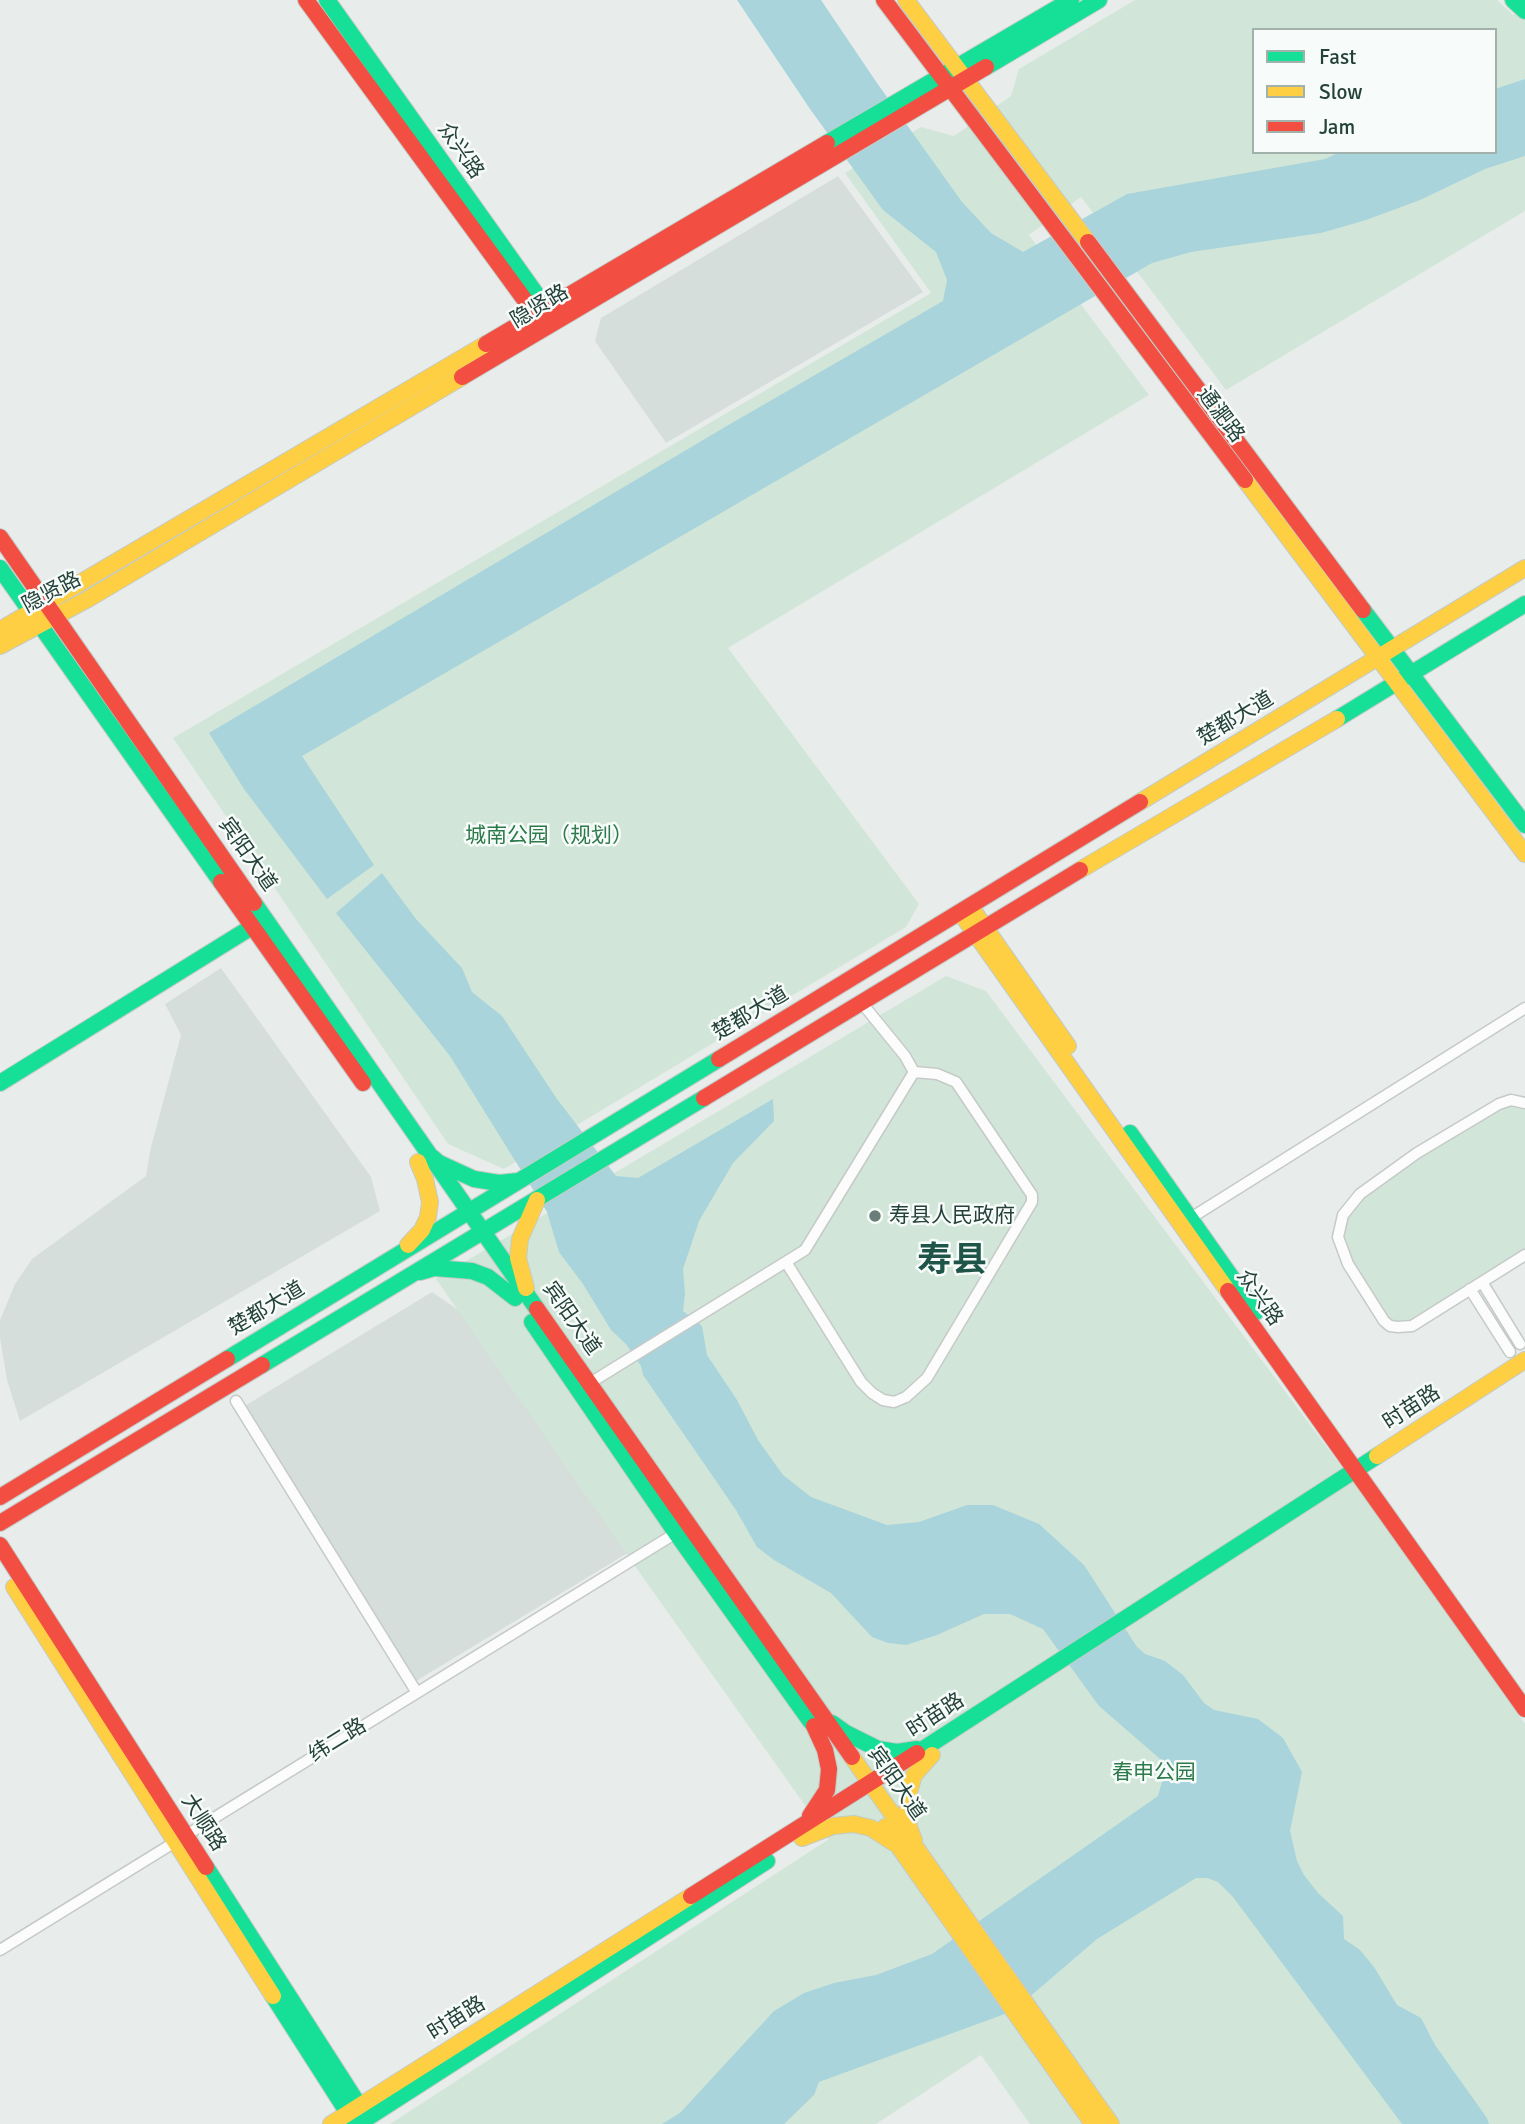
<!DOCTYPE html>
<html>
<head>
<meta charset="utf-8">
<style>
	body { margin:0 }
	#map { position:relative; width:1525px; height:2124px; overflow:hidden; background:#e8edeb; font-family:Signika,sans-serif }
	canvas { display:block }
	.legend { position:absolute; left:1252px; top:28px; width:245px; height:126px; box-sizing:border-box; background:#f7fbf9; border:2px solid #a3b1ad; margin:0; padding:9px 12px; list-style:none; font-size:21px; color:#24423a }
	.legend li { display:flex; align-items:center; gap:14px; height:35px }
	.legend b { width:35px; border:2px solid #a3b1ad }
</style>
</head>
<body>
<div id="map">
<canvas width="1525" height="2124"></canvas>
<ul class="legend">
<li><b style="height:9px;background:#16e098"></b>Fast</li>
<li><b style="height:9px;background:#ffcf43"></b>Slow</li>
<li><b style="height:9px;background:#f24e42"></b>Jam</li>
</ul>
</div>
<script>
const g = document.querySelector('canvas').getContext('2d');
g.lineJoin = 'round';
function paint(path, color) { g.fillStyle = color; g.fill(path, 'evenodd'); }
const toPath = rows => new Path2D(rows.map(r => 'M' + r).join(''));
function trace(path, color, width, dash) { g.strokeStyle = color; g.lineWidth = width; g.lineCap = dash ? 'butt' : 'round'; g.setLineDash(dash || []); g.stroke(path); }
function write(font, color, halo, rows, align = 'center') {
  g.font = font + ' Signika,"Noto Sans SC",sans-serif'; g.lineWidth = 5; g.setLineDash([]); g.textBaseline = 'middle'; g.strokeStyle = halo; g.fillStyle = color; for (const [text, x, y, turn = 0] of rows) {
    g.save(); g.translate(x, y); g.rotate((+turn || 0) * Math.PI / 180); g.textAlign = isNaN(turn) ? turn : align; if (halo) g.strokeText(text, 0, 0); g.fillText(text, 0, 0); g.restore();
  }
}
paint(toPath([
	[838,176,923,292,666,443,595,341,601,318],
	[221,968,371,1177,380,1211,20,1421,7,1380,0,1338,0,1320,15,1284,32,1259,146,1176,151,1147,181,1035,165,1004],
	[432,1292,480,1325,636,1548,411,1684,243,1407]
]), '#d6dedb');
paint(toPath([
	[1135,0,1497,0,1513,15,1525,8,1525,211,1226,390,1081,197,1029,235,1149,395,728,648,919,904,906,927,504,1169,448,1144,173,738,931,293,845,173,921,127,954,136,1011,96,1019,69],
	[1254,30,1495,30,1495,152,1254,152],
	[946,976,986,991,1379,1517,1525,1724,1525,2124,1030,2124,981,2055,876,2124,390,2124,829,1839,637,1569,436,1279],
	[1512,1102,1525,1106,1525,1253,1412,1323,1393,1324,1387,1321,1351,1263,1341,1236,1347,1215,1364,1195,1418,1156]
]), '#d1e6d8');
paint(toPath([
	[737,0,821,0,877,83,962,202,991,233,1023,252,1127,194,1325,159,1340,152,1495,152,1495,89,1525,79,1525,156,1485,169,1420,200,1366,220,1321,233,1191,252,1152,263,302,756,374,865,327,899,244,789,209,733,725,427,943,301,947,280,936,252,883,210,810,109],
	[382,873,416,919,462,968,472,992,502,1016,557,1099,616,1176,638,1178,773,1099,774,1121,733,1163,699,1221,683,1269,685,1294,683,1311,702,1326,707,1355,737,1400,758,1440,783,1475,811,1497,887,1525,919,1522,967,1505,993,1505,1039,1524,1084,1565,1137,1647,1145,1654,1165,1661,1183,1675,1204,1703,1214,1710,1258,1719,1283,1738,1302,1772,1290,1831,1297,1861,1304,1875,1318,1893,1343,1916,1344,1939,1360,1950,1374,1967,1397,2005,1421,2018,1435,2045,1487,2118,1489,2124,1402,2124,1233,1897,1218,1882,1207,1878,1196,1878,1097,1939,1013,2011,819,2082,814,2095,784,2124,662,2124,680,2113,774,2011,804,1993,834,1983,876,1975,932,1954,1158,1796,1165,1771,1159,1758,1099,1706,1043,1629,1010,1614,984,1614,937,1635,906,1645,888,1643,872,1637,831,1593,774,1560,757,1547,736,1510,643,1375,641,1366,626,1344,611,1330,583,1284,559,1252,547,1212,450,1056,336,913]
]), '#a9d4db');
const street = toPath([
	[1525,1103,1511,1100,1499,1104,1417,1153,1360,1194,1343,1215,1338,1237,1348,1264,1384,1321,1390,1326,1398,1327,1412,1326,1525,1255],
	[1186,1221,1525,1008],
	[786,1262,861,1382,872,1393,883,1400,894,1402,906,1397,927,1378,1032,1202,1032,1195,956,1082,937,1074,914,1072],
	[1482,1282,1520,1344],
	[1470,1289,1510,1352],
	[590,1383,805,1250,914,1072,905,1056,861,1002],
	[236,1401,414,1688],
	[0,1950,676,1533]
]);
const fast = toPath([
	[327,0,551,315],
	[1513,0,1525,11],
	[986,67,1099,0],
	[827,143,1071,0],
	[0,568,221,882],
	[1363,610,1525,825],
	[1337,719,1525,604],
	[254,903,537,1309],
	[0,1083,263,920],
	[1130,1133,1256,1312],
	[432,1157,439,1163,474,1179,499,1183,518,1181],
	[420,1272,434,1268,472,1271,488,1277,515,1298],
	[532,1322,676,1533,811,1722],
	[227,1359,719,1059],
	[262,1365,704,1098],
	[832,1723,846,1733,878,1749,897,1752,917,1749],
	[917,1753,1377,1456],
	[206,1867,364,2113],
	[273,1996,353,2121],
	[358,2124,767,1861]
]);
const slow = toPath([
	[906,0,1088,242],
	[1245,480,1525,854],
	[0,630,486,344],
	[0,646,88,599,462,377],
	[1140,802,1525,568],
	[1080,870,1337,719],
	[970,906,1068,1046],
	[960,912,1228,1291],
	[408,1245,422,1230,428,1217,430,1202,425,1179,418,1162],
	[526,1288,518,1258,520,1239,537,1200],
	[1377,1456,1525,1360],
	[14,1587,273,1996],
	[852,1757,1111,2124],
	[885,1827,1093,2124],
	[802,1838,833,1826,854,1824,871,1828,894,1843],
	[914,1840,909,1827,907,1810,909,1792,914,1775,932,1755],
	[331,2124,691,1896]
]);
const jam = toPath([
	[306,0,535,314],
	[884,0,1245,480],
	[1088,242,1363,610],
	[486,344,827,143],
	[462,377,986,67],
	[0,537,254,903],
	[221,882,363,1083],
	[719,1059,1140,802],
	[704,1098,1080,870],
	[1228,1291,1525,1709],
	[537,1309,852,1757],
	[0,1497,227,1359],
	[0,1523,262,1365],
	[0,1545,206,1867],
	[810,1816,827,1790,829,1769,825,1750,814,1726],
	[691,1896,917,1753]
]);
trace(street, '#c5cac8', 13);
trace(fast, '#c3cbc8', 18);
trace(slow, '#c3cbc8', 18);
trace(jam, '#c3cbc8', 18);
trace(street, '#fcfcfc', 10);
trace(fast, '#16e098', 16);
trace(slow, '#ffcf43', 16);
trace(jam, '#f24e42', 16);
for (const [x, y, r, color] of [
	[875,1216,7,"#697e78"]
]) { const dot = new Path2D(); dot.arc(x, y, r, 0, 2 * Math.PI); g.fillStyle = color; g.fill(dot); trace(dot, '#f7fbf9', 2.5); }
write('21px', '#24423a', '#f7fbf9', [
	["众兴路",460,151,55],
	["隐贤路",540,307,-31],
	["通淝路",1220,415,53],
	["隐贤路",52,593,-28],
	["楚都大道",1236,719,-31],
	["宾阳大道",247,855,55],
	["楚都大道",751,1014,-31],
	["众兴路",1259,1298,55],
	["楚都大道",267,1309,-31],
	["宾阳大道",571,1319,55],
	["时苗路",1412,1408,-33],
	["时苗路",936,1716,-33],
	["纬二路",338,1741,-32],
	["宾阳大道",896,1784,55],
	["大顺路",203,1823,57],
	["时苗路",457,2019,-32]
]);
write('21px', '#2d7a4b', '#f7fbf9', [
	["城南公园（规划）",549,836],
	["春申公园",1154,1773]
]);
write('21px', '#24423a', '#f7fbf9', [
	["寿县人民政府",889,1216]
], 'left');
write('bold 35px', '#1f5548', '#f7fbf9', [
	["寿县",952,1262]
]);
</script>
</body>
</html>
